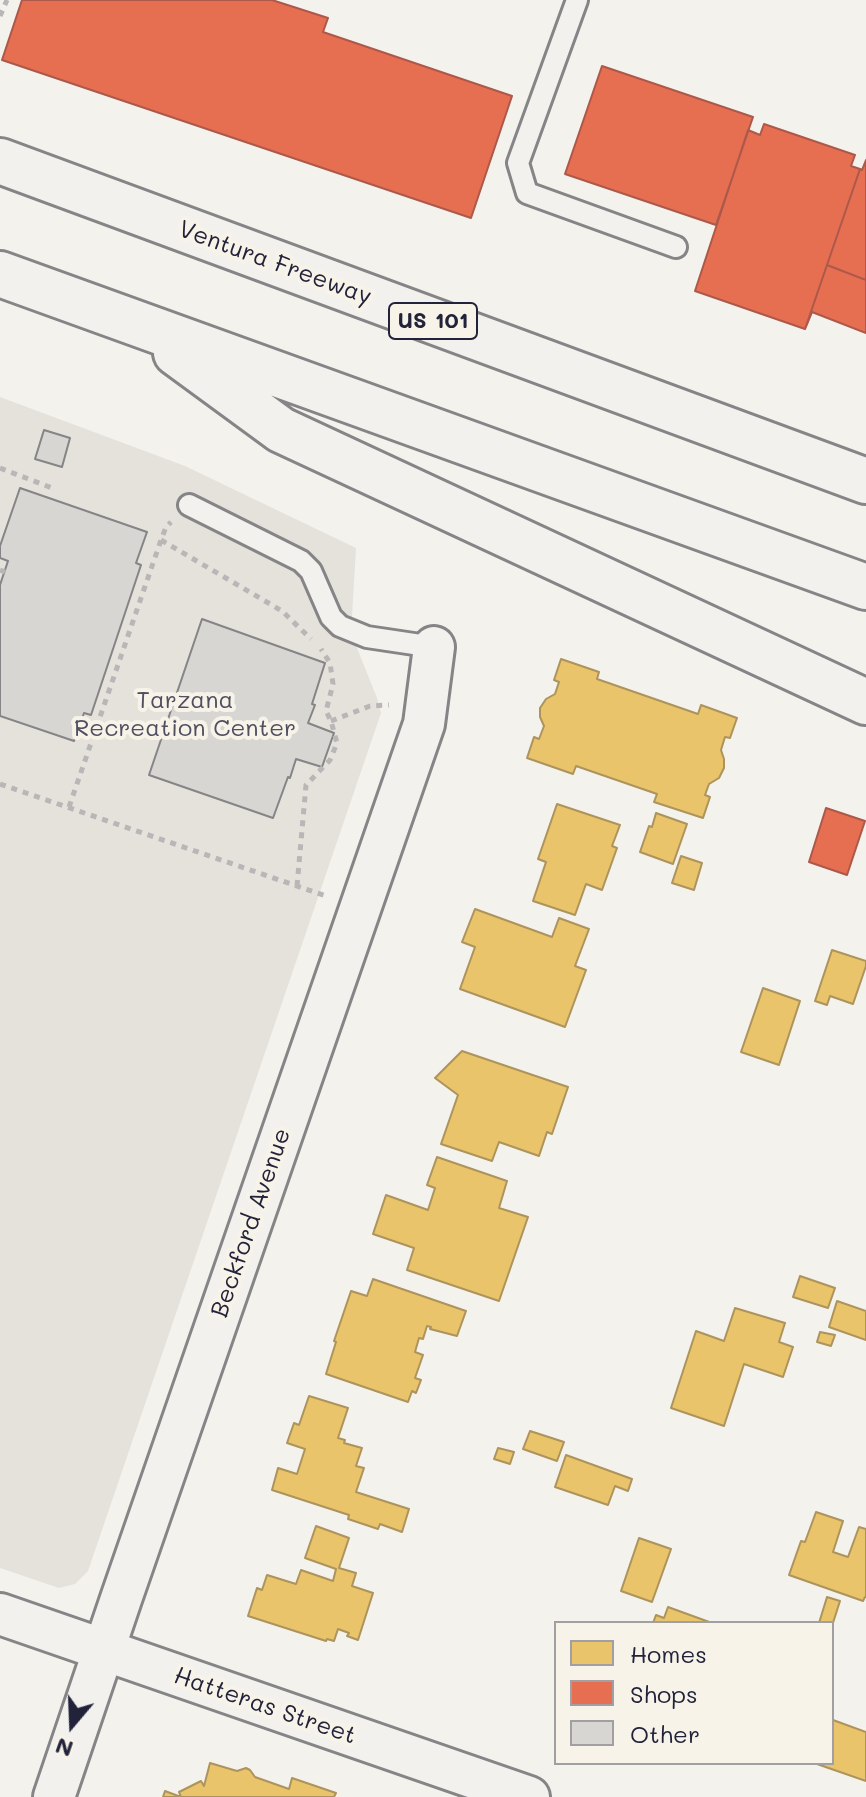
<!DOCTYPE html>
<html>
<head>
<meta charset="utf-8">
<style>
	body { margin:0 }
	#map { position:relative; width:866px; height:1797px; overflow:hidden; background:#f4f2ec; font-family:Mali,sans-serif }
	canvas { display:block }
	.legend { position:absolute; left:554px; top:1621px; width:280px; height:144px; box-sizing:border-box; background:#f7f3e8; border:2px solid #a29fa3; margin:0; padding:10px 14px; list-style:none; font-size:24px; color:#22223b }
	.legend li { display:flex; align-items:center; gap:16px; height:40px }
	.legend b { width:40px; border:2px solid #a29fa3 }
	.north { position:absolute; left:32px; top:1685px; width:80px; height:80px; -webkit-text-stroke:6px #f7f3e8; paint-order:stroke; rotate:199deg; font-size:22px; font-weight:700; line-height:32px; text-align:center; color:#22223b }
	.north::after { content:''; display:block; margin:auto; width:28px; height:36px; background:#22223b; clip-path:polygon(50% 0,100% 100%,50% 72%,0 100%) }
</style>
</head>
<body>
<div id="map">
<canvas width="866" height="1797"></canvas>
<ul class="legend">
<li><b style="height:22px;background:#e9c46a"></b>Homes</li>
<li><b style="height:22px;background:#e76f51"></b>Shops</li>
<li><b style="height:22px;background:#d7d6d3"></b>Other</li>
</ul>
<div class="north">N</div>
</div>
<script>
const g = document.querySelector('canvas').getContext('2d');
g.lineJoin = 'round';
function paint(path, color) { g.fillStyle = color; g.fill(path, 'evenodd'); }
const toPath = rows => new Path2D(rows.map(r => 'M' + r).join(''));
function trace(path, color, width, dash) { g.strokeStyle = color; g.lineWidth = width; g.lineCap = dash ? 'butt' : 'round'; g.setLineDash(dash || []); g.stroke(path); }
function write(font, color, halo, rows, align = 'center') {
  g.font = font + ' Mali,sans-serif'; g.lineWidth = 8; g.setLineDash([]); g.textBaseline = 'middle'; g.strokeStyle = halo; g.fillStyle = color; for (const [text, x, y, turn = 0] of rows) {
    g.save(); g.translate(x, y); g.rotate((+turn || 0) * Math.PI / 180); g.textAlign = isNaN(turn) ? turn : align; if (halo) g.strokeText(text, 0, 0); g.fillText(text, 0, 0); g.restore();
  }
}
paint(toPath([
	[0,397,185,466,356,548,351,633,377,698,381,713,88,1571,75,1584,59,1588,0,1568]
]), '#e5e2dc');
const homes = toPath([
	[561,659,599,672,597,679,698,714,701,705,737,718,730,738,725,737,721,750,724,759,724,768,719,778,709,784,705,795,710,797,703,818,654,802,657,794,576,766,573,774,527,758,534,737,539,739,544,726,540,717,540,708,546,699,555,694,559,682,554,680,561,659],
	[557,804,620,825,612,846,617,848,602,890,586,884,575,915,533,901,546,862,538,859,557,804],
	[656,813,687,824,673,864,640,852,649,826,652,827,656,813],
	[681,856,702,863,694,890,672,883,681,856],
	[475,909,552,937,559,918,589,929,575,966,586,970,565,1027,460,989,475,947,462,942,475,909],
	[832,950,866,961,866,966,853,1004,830,996,827,1005,815,1001,832,950],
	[763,988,800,1001,779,1065,741,1052,763,988],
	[462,1051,568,1087,552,1134,547,1132,539,1156,499,1142,492,1161,441,1144,458,1095,435,1078,462,1051],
	[437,1157,507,1181,499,1208,528,1217,499,1301,407,1270,414,1248,373,1234,386,1195,428,1210,435,1188,427,1185,437,1157],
	[800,1276,835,1288,828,1308,793,1297,800,1276],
	[373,1279,466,1311,457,1336,430,1329,431,1327,427,1326,423,1339,419,1338,415,1352,423,1355,415,1378,421,1380,416,1393,412,1391,408,1402,326,1374,336,1342,334,1341,351,1291,367,1296,373,1279],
	[837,1301,866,1311,866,1340,829,1327,837,1301],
	[735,1308,785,1323,779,1342,793,1347,783,1377,744,1364,724,1426,671,1408,696,1331,724,1341,735,1308],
	[820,1332,835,1335,831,1346,817,1342,820,1332],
	[309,1396,348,1408,338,1438,345,1440,344,1443,362,1448,356,1466,364,1468,356,1492,409,1509,402,1532,380,1524,378,1529,348,1519,349,1515,272,1490,278,1468,297,1474,305,1449,287,1443,294,1423,299,1425,309,1396],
	[530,1431,564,1442,557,1461,523,1449,530,1431],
	[498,1448,514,1452,510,1464,494,1459,498,1448],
	[566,1455,632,1479,628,1491,615,1486,608,1505,555,1487,566,1455],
	[816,1512,843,1521,833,1552,848,1557,859,1527,866,1529,866,1597,865,1597,863,1601,789,1575,801,1541,805,1542,816,1512],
	[316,1526,349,1538,339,1568,356,1573,352,1586,373,1593,358,1640,347,1636,349,1633,338,1629,334,1641,327,1639,326,1641,248,1616,257,1588,262,1590,267,1575,296,1584,301,1570,333,1581,336,1569,305,1558,316,1526],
	[639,1538,671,1549,652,1602,621,1591,639,1538],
	[827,1597,840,1601,832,1626,832,1623,819,1623,827,1597],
	[668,1607,712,1623,653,1623,656,1615,664,1618,668,1607],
	[833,1720,866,1732,866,1781,817,1764,832,1763,833,1720],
	[210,1763,237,1771,246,1768,250,1770,255,1777,289,1789,292,1778,336,1793,334,1797,163,1797,165,1791,181,1797,179,1792,201,1781,204,1786,210,1763]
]);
paint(homes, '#e9c46a');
trace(homes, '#ad935c', 2);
const shops = toPath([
	[22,0,272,0,328,18,323,32,512,96,471,218,2,60,22,0],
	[602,66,753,117,716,225,565,174,602,66],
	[764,124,855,155,851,166,860,169,805,329,695,291,748,130,760,135,764,124],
	[866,160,866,280,827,265,860,169,862,170,866,160],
	[827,265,866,280,866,333,812,312,805,329,827,265],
	[826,808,865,821,847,875,809,862,826,808]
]);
paint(shops, '#e76f51');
trace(shops, '#ac584a', 2);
const building = toPath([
	[44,430,70,438,62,467,35,459,44,430],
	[20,488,147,532,136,563,141,565,91,715,84,713,74,741,0,716,0,585,8,561,0,558,0,546,20,488],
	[202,619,325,663,312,704,315,705,308,723,334,733,322,767,296,759,290,778,288,777,273,818,149,775,202,619]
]);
paint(building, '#d7d6d3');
trace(building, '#858486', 2);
const lane = toPath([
	[577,0,518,163,527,193,676,247],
	[189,505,301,561,311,571,331,617,340,626,367,637,434,647]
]);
const street = toPath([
	[0,1614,529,1797],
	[54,1797,121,1599,424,724,434,647]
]);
const highway = toPath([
	[0,161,866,481],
	[0,274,866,587],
	[176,353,281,430,866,702]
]);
trace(lane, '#858486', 26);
trace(street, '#858486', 46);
trace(highway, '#858486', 50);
trace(toPath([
	[0,16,7,0],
	[0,468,52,488],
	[161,540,282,611,311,639],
	[0,570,5,572],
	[331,721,370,706,389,705],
	[0,784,326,896],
	[69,807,161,540,166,527,171,522],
	[297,886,306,785,330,760,337,743,331,721,326,711,333,684,330,663,321,649]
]), '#b8b6b6', 5, [6, 6]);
trace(lane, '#f2f1ed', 20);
trace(street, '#f2f1ed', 40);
trace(highway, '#f2f1ed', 44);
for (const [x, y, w] of [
	[433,321,88]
]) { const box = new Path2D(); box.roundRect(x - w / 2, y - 18, w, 36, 6); g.fillStyle = '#f7f3e8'; g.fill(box); trace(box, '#22223b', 2); }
write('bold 22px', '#22223b', null, [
	["US 101",433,321]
]);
write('24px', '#22223b', '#f7f3e8', [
	["Ventura Freeway",275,263,20],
	["Beckford Avenue",251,1223,-71],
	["Hatteras Street",265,1706,19]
]);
write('24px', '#504f60', '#f7f3e8', [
	["Tarzana",185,701],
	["Recreation Center",185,729]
]);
</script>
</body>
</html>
